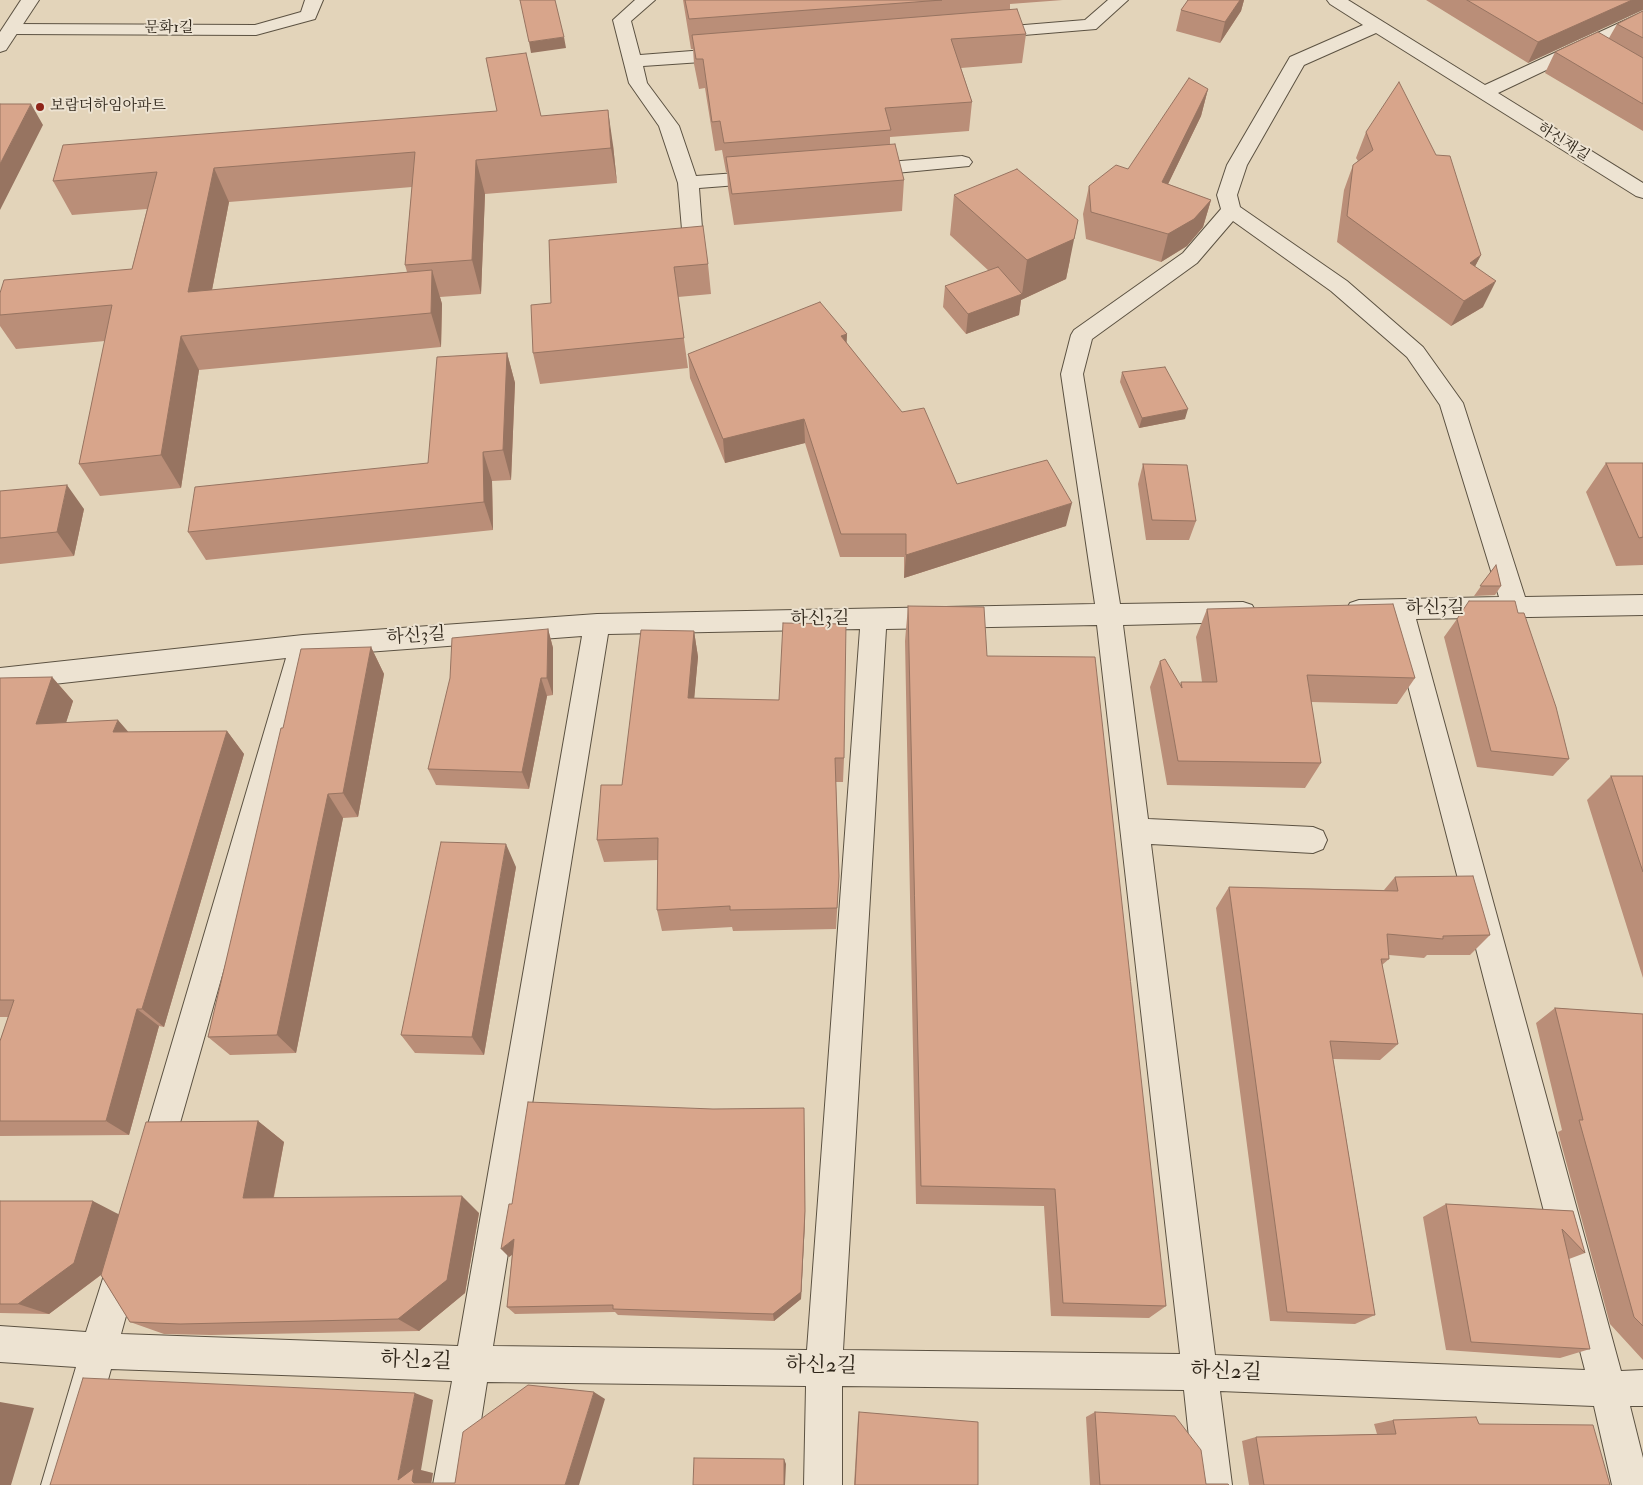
<!DOCTYPE html>
<html>
<head>
<meta charset="utf-8">
<style>
	body { margin:0 }
	canvas { display:block; background:#e3d4ba }
</style>
</head>
<body>
<canvas width="1643" height="1485"></canvas>
<script>
const g = document.querySelector('canvas').getContext('2d');
g.lineJoin = 'round';
const toPath = rows => new Path2D(rows.map(r => 'M' + r).join(''));
function trace(path, color, width, dash) { g.strokeStyle = color; g.lineWidth = width; g.lineCap = dash ? 'butt' : 'round'; g.setLineDash(dash || []); g.stroke(path); }
function paint(path, color) { g.fillStyle = color; g.fill(path, 'evenodd'); }
function write(font, color, halo, rows, align = 'center') {
  g.font = font + ' "IM FELL Double Pica","Noto Serif KR",serif'; g.lineWidth = 4; g.setLineDash([]); g.textBaseline = 'middle'; g.strokeStyle = halo; g.fillStyle = color; for (const [text, x, y, turn = 0] of rows) {
    g.save(); g.translate(x, y); g.rotate((+turn || 0) * Math.PI / 180); g.textAlign = isNaN(turn) ? turn : align; if (halo) g.strokeText(text, 0, 0); g.fillText(text, 0, 0); g.restore();
  }
}
const minor = toPath([
	[305,0,323,0,315,19,256,35,12,34,6,33,3,29,6,25,12,24,255,25,301,12,305,0],
	[635,0,655,0,631,21,640,55,731,48,738,50,740,54,738,58,731,60,643,66,647,83,679,126,696,176,764,171,771,173,774,177,771,181,764,183,699,188,703,241,700,246,693,248,686,246,683,241,678,183,659,126,629,83,613,20,635,0],
	[1108,0,1128,0,1096,29,988,38,982,37,979,33,982,29,988,28,1085,20,1108,0],
	[1327,0,1348,0,1485,85,1643,12,1643,24,1498,93,1643,183,1643,198,1636,196,1376,33,1304,65,1247,165,1237,195,1240,207,1347,281,1423,347,1463,403,1525,597,1643,595,1643,615,1416,619,1621,1371,1643,1370,1643,1406,1630,1406,1643,1458,1643,1485,1612,1485,1594,1406,1220,1391,1232,1485,1194,1485,1184,1390,842,1386,842,1485,804,1485,806,1386,487,1382,471,1485,433,1485,452,1381,111,1369,79,1485,41,1485,76,1367,0,1362,0,1326,86,1332,112,1250,124,1245,136,1250,141,1262,121,1334,458,1346,582,636,313,656,170,1158,166,1170,154,1174,142,1170,138,1158,286,658,0,690,0,668,303,635,597,614,1095,604,1061,374,1071,335,1074,330,1183,253,1221,209,1217,195,1227,165,1290,57,1363,25,1330,4,1327,0],
	[1233,221,1331,291,1407,357,1440,405,1499,597,1359,600,1350,603,1346,610,1350,617,1359,620,1391,620,1585,1370,1215,1355,1151,844,1313,853,1323,849,1327,840,1323,831,1313,827,1148,819,1123,625,1243,622,1252,619,1256,612,1252,605,1243,602,1120,604,1083,374,1092,339,1197,263,1233,221],
	[1097,625,1180,1354,843,1350,886,629,1097,625],
	[860,629,807,1350,493,1346,608,634,860,629],
	[962,156,969,158,972,162,969,166,864,176,857,174,854,170,857,166,864,164,962,156]
]);
const tertiary = toPath([
	[21,0,39,0,6,50,0,52,0,32,21,0]
]);
trace(minor, '#5c5242', 2);
trace(tertiary, '#5c5242', 2);
paint(minor, '#ede3d2');
paint(tertiary, '#ede3d2');
paint(toPath([
	[683,0,1063,0,1010,4,1010,10,1026,34,1022,63,961,68,972,102,969,131,890,137,890,144,904,180,902,211,734,225,728,188,727,172,726,172,722,150,715,151,705,88,699,89,694,64,693,49,691,49],
	[1188,0,1244,0,1241,11,1220,43,1176,31,1181,10],
	[1426,0,1643,0,1528,63],
	[1643,11,1643,131,1545,73,1555,52,1609,38,1617,24],
	[1208,89,1201,116,1168,184,1211,200,1203,227,1187,246,1161,262,1086,239,1083,214,1089,186,1128,169],
	[541,116,613,145,617,183,485,194,481,294,440,297,442,304,441,347,199,370,181,488,100,496,79,464,105,341,16,349,0,326,0,293,132,269,147,209,72,215,53,181],
	[412,187,405,265,407,272,212,290,229,202],
	[1366,132,1481,255,1475,266,1483,307,1451,326,1337,242,1344,190,1353,165,1358,161,1356,158],
	[954,195,1070,260,1066,279,1021,300,1019,315,966,334,943,307,945,286,989,271,950,235],
	[549,240,708,264,711,294,678,297,688,368,540,384,533,353,551,303],
	[847,334,846,342,957,484,1066,526,904,578,904,557,840,557,805,443,725,463,690,378,688,354],
	[507,353,515,383,511,480,492,481,493,530,206,560,188,532,428,463],
	[1122,372,1185,419,1139,428,1120,382],
	[1606,463,1643,463,1643,565,1616,566,1586,492],
	[1143,464,1196,521,1189,540,1146,540,1138,484],
	[0,491,84,509,74,556,0,564],
	[1496,565,1501,586,1495,595,1474,596],
	[908,606,987,656,1166,1306,1149,1318,1051,1316,1044,1206,916,1204,905,641],
	[1207,609,1415,678,1397,704,1311,702,1321,763,1305,788,1167,785,1150,687,1160,661,1180,685,1181,682,1202,682,1196,637],
	[1518,613,1569,759,1553,776,1477,767,1444,637,1457,619],
	[548,629,553,648,553,695,547,696,529,789,436,785,428,769],
	[694,631,698,657,694,698,844,758,843,782,836,782,839,876,836,929,733,931,732,927,662,931,657,910,658,860,604,862,597,840],
	[371,647,384,674,358,817,343,818,296,1053,230,1055,208,1037,283,728],
	[52,677,73,701,66,722,128,732,227,731,244,754,164,1027,159,1026,129,1135,0,1136,0,1041,8,1017,0,1017,0,678],
	[1611,776,1643,776,1643,978,1587,800],
	[516,867,484,1055,415,1053,401,1035],
	[1395,877,1490,935,1470,955,1427,955,1424,958,1389,955,1389,959,1382,965,1398,1044,1380,1060,1333,1059,1375,1315,1355,1324,1270,1321,1216,908,1229,887,1384,890],
	[1555,1008,1643,1014,1643,1360,1610,1324,1558,1132,1562,1130,1536,1023],
	[804,1119,805,1220,801,1299,774,1321,618,1315,615,1312,515,1314,507,1307,512,1255,509,1257,512,1204],
	[258,1121,284,1142,274,1197,479,1213,465,1293,419,1331,211,1335,164,1334,130,1322,101,1275,49,1314,0,1313,0,1201,119,1214],
	[1446,1204,1573,1211,1585,1253,1569,1259,1590,1349,1560,1358,1446,1350,1423,1217],
	[859,1412,978,1485,854,1485,858,1417],
	[1095,1412,1206,1484,1229,1485,1090,1485,1086,1417],
	[1393,1420,1479,1424,1610,1485,1249,1485,1242,1441,1256,1437,1377,1434,1374,1424]
]), '#ba8e78');
paint(toPath([
	[1240,0,1244,0,1241,11,1220,43,1225,22],
	[1632,0,1643,0,1643,10,1528,63,1538,42],
	[564,37,566,48,531,53,529,42],
	[1208,89,1201,116,1156,209,1162,182],
	[31,104,43,125,0,210,0,164],
	[608,110,613,145,617,183,611,148],
	[476,160,485,194,481,294,472,260],
	[214,168,229,202,205,326,188,292],
	[1211,200,1203,227,1187,246,1161,262,1168,234],
	[1078,220,1066,279,1021,300,1019,315,966,334,968,314,1022,294,1027,260],
	[1481,255,1468,280,1470,263],
	[432,270,442,304,441,347,431,313],
	[1496,281,1483,307,1451,326,1464,301],
	[847,334,846,358,841,336],
	[181,336,199,370,181,488,161,455],
	[507,353,515,383,511,480,503,450],
	[1188,409,1185,419,1139,428,1142,418],
	[804,419,805,443,725,463,723,439],
	[483,452,492,481,493,530,484,502],
	[67,485,84,509,74,556,57,532],
	[1072,503,1066,526,904,578,906,555],
	[548,629,553,648,553,695,547,678],
	[694,631,698,657,692,723,688,698],
	[371,647,384,674,358,817,343,793],
	[52,677,73,701,58,748,36,724],
	[541,678,547,696,529,789,522,772],
	[118,720,138,743,113,732],
	[227,731,244,754,164,1027,142,1009],
	[328,794,343,818,296,1053,277,1035],
	[506,844,516,867,484,1055,472,1037],
	[137,1009,159,1026,129,1135,106,1121],
	[804,1119,805,1220,801,1299,774,1321,773,1314],
	[258,1121,284,1142,270,1215,243,1198],
	[462,1196,479,1213,465,1293,419,1331,398,1319],
	[93,1201,120,1215,102,1274,49,1314,18,1304],
	[514,1239,522,1247,509,1257,501,1249],
	[594,1392,605,1399,579,1485,565,1485],
	[415,1393,433,1400,421,1470,433,1473,431,1485,414,1483,398,1480],
	[0,1402,34,1408,11,1485,0,1485],
	[784,1459,786,1464,785,1485,784,1485]
]), '#977461');
const building = toPath([
	[520,0,555,0,564,37,529,42,520,0],
	[685,0,942,0,689,19,685,0],
	[1188,0,1240,0,1225,22,1181,10,1188,0],
	[1467,0,1632,0,1538,42,1467,0],
	[1017,9,1026,34,951,39,972,102,885,108,891,130,724,143,720,121,712,122,703,59,696,59,692,35,1017,9],
	[1643,11,1643,38,1617,24,1643,11],
	[1598,32,1643,58,1643,104,1555,52,1598,32],
	[526,53,541,116,608,110,611,148,476,160,472,260,405,265,415,152,214,168,188,292,432,270,431,313,181,336,161,455,79,464,112,305,0,315,0,293,4,280,132,269,157,172,53,181,63,145,497,111,486,58,526,53],
	[1189,78,1208,89,1162,182,1211,200,1194,219,1168,234,1091,212,1089,186,1116,165,1128,169,1189,78],
	[1399,82,1436,155,1450,156,1481,255,1470,263,1496,281,1464,301,1347,216,1353,165,1373,150,1366,132,1399,82],
	[0,104,31,104,0,164,0,104],
	[895,144,904,180,732,194,726,157,895,144],
	[1017,169,1078,220,1074,239,1027,260,954,195,1017,169],
	[703,226,708,264,674,267,684,338,533,353,531,305,551,303,549,240,703,226],
	[998,267,1022,294,968,314,945,286,998,267],
	[820,302,847,334,841,336,902,412,924,408,957,484,1047,460,1072,503,906,555,906,534,841,534,804,419,723,439,688,354,820,302],
	[507,353,503,450,483,452,484,502,188,532,195,487,428,463,437,357,507,353],
	[1165,367,1188,409,1142,418,1122,372,1165,367],
	[1606,463,1643,463,1643,537,1639,538,1606,463],
	[1143,464,1187,465,1196,521,1152,520,1143,464],
	[67,485,57,532,0,538,0,491,67,485],
	[1496,565,1501,586,1480,586,1496,565],
	[1469,601,1515,601,1518,613,1524,613,1556,707,1569,759,1491,751,1457,619,1469,601],
	[1393,604,1415,678,1307,675,1321,763,1178,761,1160,661,1165,659,1182,688,1181,682,1217,682,1207,609,1393,604],
	[908,606,984,607,987,656,1095,657,1166,1306,1063,1303,1055,1189,921,1186,908,606],
	[783,623,846,624,844,758,835,758,839,876,837,908,730,910,730,906,657,910,658,838,597,840,601,785,622,785,641,630,694,631,688,698,779,700,783,623],
	[548,629,547,678,541,678,522,772,428,769,450,678,452,638,548,629],
	[371,647,343,793,328,794,277,1035,208,1037,281,728,283,728,301,649,371,647],
	[52,677,36,724,118,720,113,732,227,731,142,1009,137,1009,106,1121,0,1121,0,1041,14,1000,0,1000,0,678,52,677],
	[1611,776,1643,776,1643,872,1611,776],
	[441,842,506,844,472,1037,401,1035,441,842],
	[1473,876,1490,935,1443,936,1443,939,1387,934,1389,959,1381,959,1398,1044,1330,1041,1375,1315,1287,1312,1229,887,1398,891,1395,877,1473,876],
	[1555,1008,1643,1014,1643,1326,1634,1317,1579,1120,1583,1120,1555,1008],
	[528,1102,713,1109,804,1108,805,1211,801,1292,773,1314,613,1309,613,1305,507,1307,514,1239,501,1249,509,1204,512,1204,528,1102],
	[258,1121,243,1198,462,1196,447,1280,398,1319,180,1324,130,1322,101,1275,146,1122,258,1121],
	[0,1201,93,1201,74,1263,18,1304,0,1304,0,1201],
	[1446,1204,1573,1211,1585,1253,1562,1229,1590,1349,1471,1342,1446,1204],
	[83,1378,415,1393,398,1480,414,1468,412,1481,414,1483,455,1483,463,1432,528,1385,594,1392,565,1485,50,1485,83,1378],
	[859,1412,978,1422,978,1485,855,1485,859,1412],
	[1095,1412,1175,1416,1201,1450,1206,1484,1228,1484,1229,1485,1100,1485,1095,1412],
	[1476,1417,1479,1424,1593,1425,1610,1485,1264,1485,1256,1437,1396,1434,1393,1420,1476,1417],
	[694,1458,784,1459,784,1485,693,1485,694,1458]
]);
paint(building, '#d8a58b');
trace(building, '#977461', 1);
for (const [x, y, r, color] of [
	[40,107,5,"#8f2418"]
]) { const dot = new Path2D(); dot.arc(x, y, r, 0, 2 * Math.PI); g.fillStyle = color; g.fill(dot); trace(dot, '#ede3d2', 2); }
write('15px', '#2f261a', '#ede3d2', [
	["문화1길",169,29],
	["하신재길",1563,143,32]
]);
write('15px', '#2f261a', '#ede3d2', [
	["보람더하임아파트",50,107]
], 'left');
write('18px', '#2f261a', '#ede3d2', [
	["하신3길",1435,609,-1],
	["하신3길",820,620,-1],
	["하신3길",416,637,-4]
]);
write('21px', '#2f261a', '#ede3d2', [
	["하신2길",416,1362,2],
	["하신2길",821,1367,1],
	["하신2길",1226,1373,2]
]);
</script>
</body>
</html>
